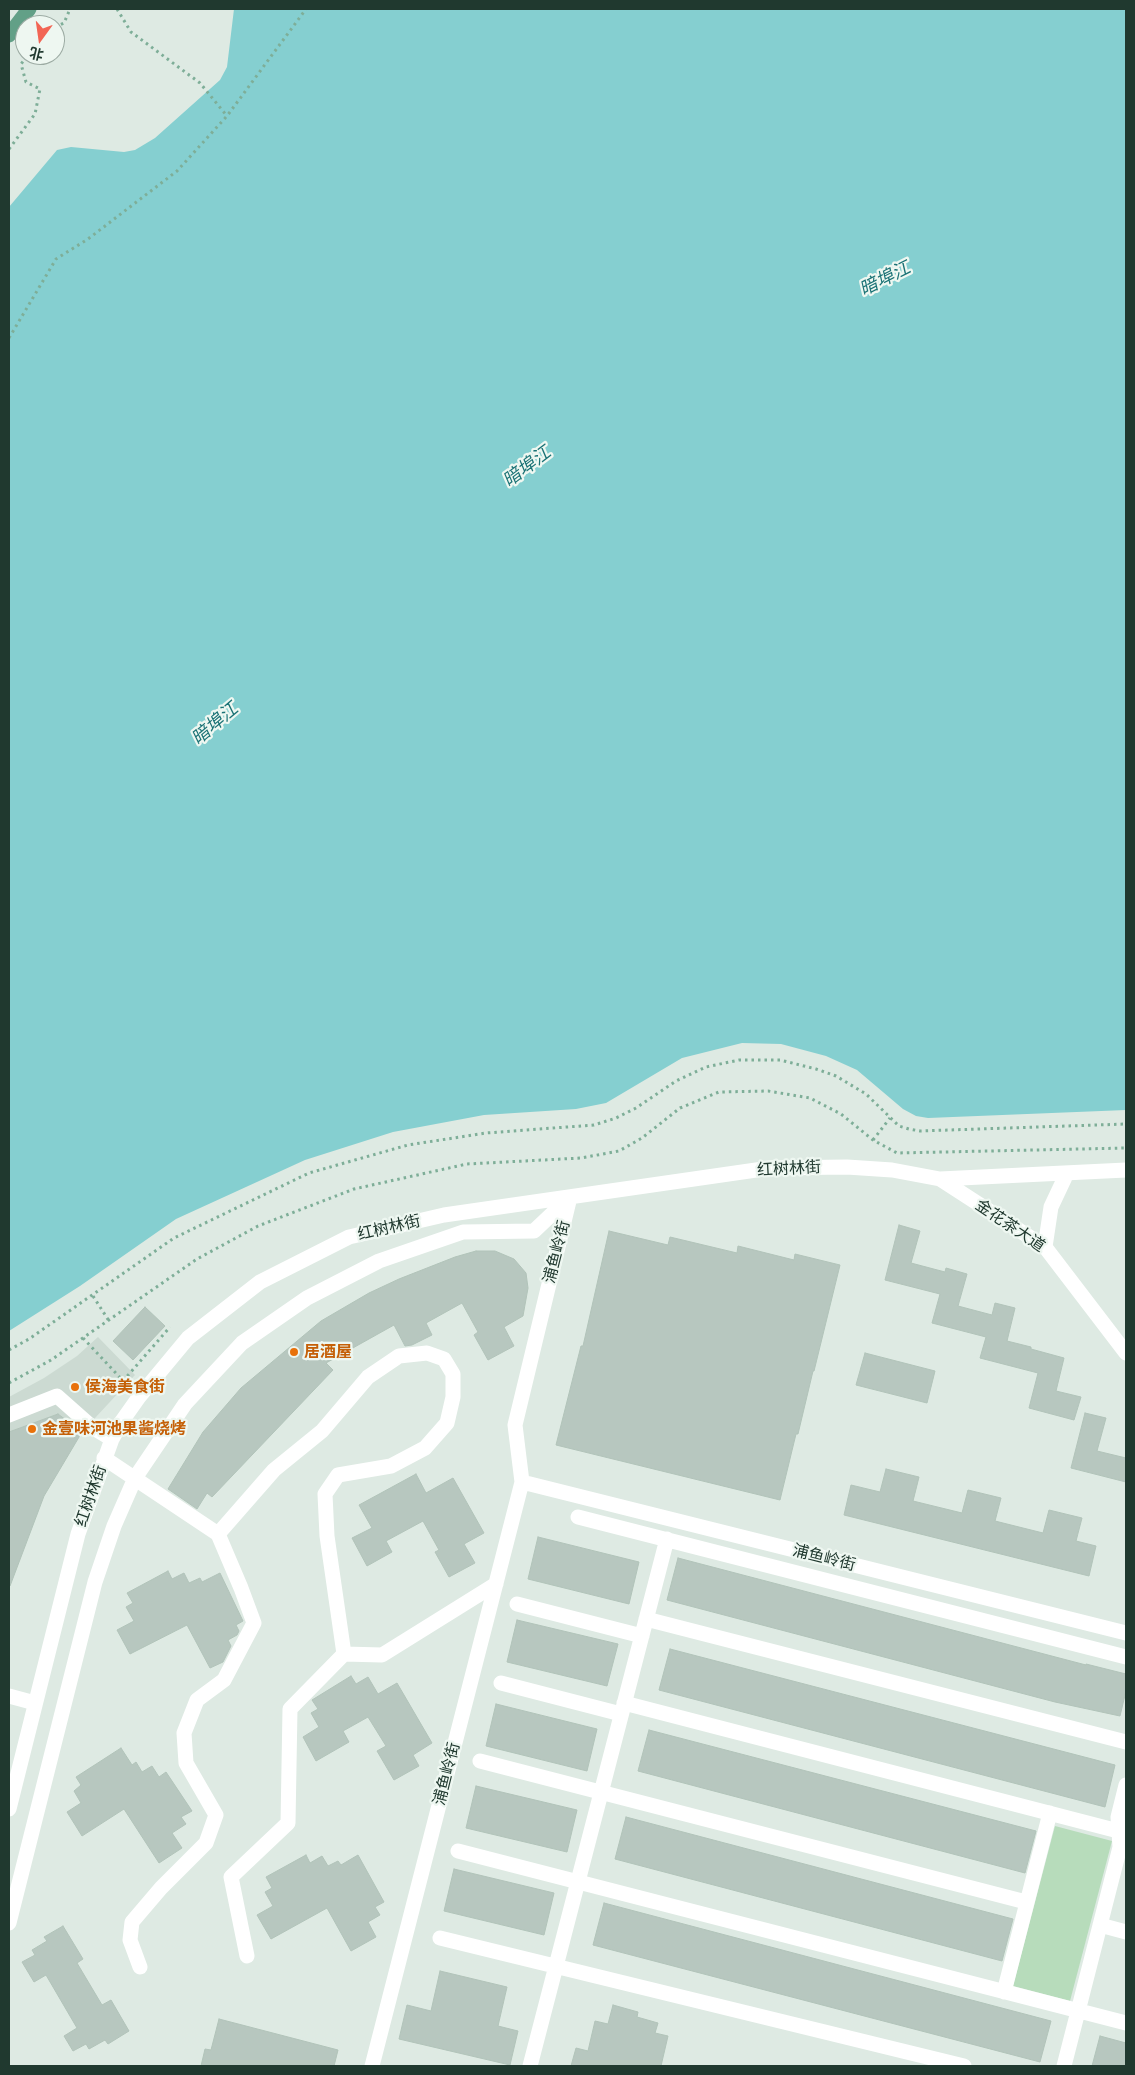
<!DOCTYPE html>
<html>
<head>
<meta charset="utf-8">
<style>
	body { margin:0 }
	#map { position:relative; width:1135px; height:2075px; overflow:hidden; background:#deeae3; font-family:Cabin,"Noto Sans SC",sans-serif }
	canvas { display:block }
	.frame { position:absolute; inset:0; border:10px solid #20392f; pointer-events:none }
	.north { position:absolute; left:15px; top:15px; width:50px; height:50px; box-sizing:border-box; background:#eef7f1; border:1px solid #9caba3; border-radius:50%; rotate:194deg; font-size:14px; font-weight:700; line-height:20px; text-align:center; color:#20392f }
	.north::after { content:''; display:block; margin:auto; width:18px; height:22px; background:#f26554; clip-path:polygon(50% 0,100% 100%,50% 72%,0 100%) }
</style>
</head>
<body>
<div id="map">
<canvas width="1135" height="2075"></canvas>
<div class="frame"></div>
<div class="north">北</div>
</div>
<script>
const g = document.querySelector('canvas').getContext('2d');
g.lineJoin = 'round';
function paint(path, color) { g.fillStyle = color; g.fill(path, 'evenodd'); }
const toPath = rows => new Path2D(rows.map(r => 'M' + r).join(''));
function trace(path, color, width, dash) { g.strokeStyle = color; g.lineWidth = width; g.lineCap = dash ? 'butt' : 'round'; g.setLineDash(dash || []); g.stroke(path); }
function write(font, color, halo, rows, align = 'center') {
  g.font = font + ' Cabin,"Noto Sans SC",sans-serif'; g.lineWidth = 4.5; g.setLineDash([]); g.textBaseline = 'middle'; g.strokeStyle = halo; g.fillStyle = color; for (const [text, x, y, turn = 0] of rows) {
    g.save(); g.translate(x, y); g.rotate((+turn || 0) * Math.PI / 180); g.textAlign = isNaN(turn) ? turn : align; if (halo) g.strokeText(text, 0, 0); g.fillText(text, 0, 0); g.restore();
  }
}
paint(toPath([
	[98,1337,135,1375,82,1432,58,1414,9,1432,9,1397,44,1378,77,1356]
]), '#ccdad2');
paint(toPath([
	[1055,1826,1112,1841,1070,2001,1013,1986]
]), '#b7dcbb');
paint(toPath([
	[234,9,1126,9,1126,1110,928,1118,916,1116,903,1109,857,1070,826,1056,781,1044,742,1043,682,1058,606,1103,576,1109,484,1115,393,1132,305,1160,176,1219,80,1286,9,1331,9,207,57,150,71,147,124,152,135,150,155,138,220,80,227,67]
]), '#85cfd0');
const building = toPath([
	[899,1225,920,1231,911,1263,945,1272,946,1268,967,1274,958,1306,992,1315,995,1303,1015,1308,1007,1341,1031,1347,1031,1349,1064,1358,1056,1391,1081,1397,1074,1420,1029,1408,1038,1373,980,1358,986,1337,932,1323,940,1294,885,1280,899,1225],
	[609,1231,668,1245,670,1237,737,1253,738,1246,794,1260,795,1254,840,1265,814,1371,813,1371,798,1434,796,1434,780,1500,556,1445,581,1346,583,1346,609,1231],
	[476,1251,495,1251,514,1259,526,1273,528,1288,523,1316,504,1327,514,1346,488,1360,474,1335,478,1332,462,1303,426,1323,432,1335,412,1345,405,1346,394,1325,326,1363,333,1370,212,1497,207,1493,197,1509,168,1489,203,1432,241,1388,321,1321,369,1293,399,1279,455,1257,476,1251],
	[145,1307,165,1326,133,1360,113,1341,145,1307],
	[865,1353,935,1371,927,1403,856,1385,865,1353],
	[1085,1413,1106,1418,1097,1451,1126,1458,1126,1482,1071,1468,1085,1413],
	[58,1414,82,1432,44,1496,10,1586,9,1586,9,1432,58,1414],
	[886,1469,919,1477,913,1501,962,1513,968,1490,1001,1498,995,1521,1043,1533,1049,1510,1082,1518,1076,1541,1096,1546,1089,1576,844,1515,851,1485,880,1492,886,1469],
	[416,1474,426,1493,453,1478,484,1533,464,1544,475,1563,449,1577,435,1552,439,1550,423,1521,386,1541,392,1552,367,1566,352,1538,372,1528,359,1505,416,1474],
	[538,1537,639,1562,629,1604,528,1579,538,1537],
	[678,1558,1086,1665,1086,1664,1126,1674,1126,1691,1120,1716,1055,1702,667,1600,678,1558],
	[168,1571,172,1579,184,1573,189,1583,200,1578,202,1582,220,1573,243,1621,236,1625,239,1631,237,1635,228,1640,231,1646,223,1662,210,1668,187,1625,130,1654,117,1630,134,1621,126,1607,133,1603,127,1593,168,1571],
	[517,1620,618,1644,607,1686,507,1662,517,1620],
	[670,1649,1115,1765,1105,1807,659,1690,670,1649],
	[351,1676,356,1684,368,1677,378,1694,397,1683,432,1743,413,1755,419,1766,394,1780,377,1751,386,1746,368,1717,343,1731,349,1742,316,1761,303,1737,319,1727,311,1713,318,1709,312,1700,351,1676],
	[496,1704,597,1729,587,1771,486,1746,496,1704],
	[649,1730,1036,1831,1025,1873,638,1771,649,1730],
	[121,1748,132,1765,136,1762,142,1772,152,1766,159,1777,166,1772,192,1811,181,1817,186,1824,172,1833,182,1848,159,1863,124,1809,82,1836,67,1812,81,1803,74,1791,81,1785,76,1777,121,1748],
	[476,1786,577,1810,567,1852,466,1828,476,1786],
	[626,1817,1013,1919,1002,1961,615,1859,626,1817],
	[306,1855,310,1863,322,1856,328,1866,338,1861,341,1865,358,1855,384,1902,375,1907,380,1915,368,1922,376,1937,351,1951,327,1908,271,1939,257,1915,273,1906,265,1892,272,1888,266,1877,306,1855],
	[454,1869,554,1893,544,1935,444,1911,454,1869],
	[604,1903,1051,2021,1040,2062,593,1945,604,1903],
	[63,1926,83,1959,77,1963,102,2005,111,2000,129,2031,108,2044,105,2040,89,2049,86,2044,73,2051,64,2036,77,2028,46,1975,34,1982,22,1962,35,1955,32,1950,47,1941,44,1937,63,1926],
	[440,1971,507,1987,498,2026,518,2031,510,2065,399,2039,407,2005,431,2011,440,1971],
	[613,2005,638,2012,637,2017,658,2023,655,2033,668,2036,661,2066,571,2066,576,2048,588,2051,595,2021,608,2024,613,2005],
	[219,2019,338,2050,334,2066,201,2066,205,2049,211,2050,219,2019],
	[1100,2036,1126,2043,1126,2066,1092,2066,1100,2036]
]);
paint(building, '#b7c7bf');
trace(building, '#b1c3b9', 1);
trace(toPath([
	[117,9,131,32,200,83,227,116],
	[55,27,64,23,70,9],
	[9,149,35,114,40,89,26,82,21,64,28,55],
	[9,338,56,259,88,239,177,171,227,116,306,9],
	[873,1140,890,1118],
	[93,1296,109,1321],
	[83,1338,128,1386],
	[9,1350,29,1339,174,1238,309,1173,408,1145,486,1133,594,1125,616,1118,636,1108,676,1081,706,1067,739,1060,780,1060,816,1069,836,1076,866,1094,899,1126,909,1129,920,1131,1126,1124],
	[123,1381,170,1327],
	[9,1383,51,1360,197,1259,258,1226,354,1189,467,1164,581,1158,619,1151,642,1138,680,1108,719,1092,768,1091,810,1098,841,1114,873,1140,897,1153,1126,1148]
]), '#7eae98', 3, [2.5, 4]);
trace(toPath([
	[940,1179,1045,1247,1126,1353],
	[1045,1247,1051,1207,1067,1173],
	[9,1415,57,1396,92,1427,112,1439],
	[104,1458,218,1534,241,1588,254,1623,224,1680,197,1700,184,1733,186,1763,216,1815,206,1843,161,1888,132,1922,130,1940,140,1967],
	[522,1482,1126,1633],
	[578,1517,1126,1657],
	[218,1534,274,1470,322,1431,368,1377,399,1356,427,1353,444,1359,453,1374,453,1397,447,1423,425,1448,391,1466,338,1475,325,1494,327,1536,344,1654,290,1709,288,1823,231,1877,247,1956],
	[517,1604,642,1636],
	[646,1619,1126,1742],
	[344,1654,382,1655,496,1584],
	[501,1683,621,1714],
	[9,1696,35,1703],
	[624,1703,1126,1833],
	[480,1761,1026,1902],
	[9,1809,78,1534,112,1439,122,1421,139,1397,188,1338,260,1282,349,1237,444,1215,770,1168,847,1167,892,1170,940,1179,1126,1170],
	[458,1851,1126,2023],
	[9,1923,95,1582,114,1526,135,1478,185,1404,242,1343,307,1298,379,1261,463,1232,534,1231,570,1197],
	[1100,1925,1126,1932],
	[440,1938,964,2066],
	[1004,1992,1050,1813],
	[372,2066,522,1482,515,1425,570,1197],
	[530,2066,667,1539],
	[1064,2066,1120,1847,1118,1817,1126,1785]
]), '#fff', 15);
trace(toPath([
	[9,35,29,9]
]), '#62a087', 15);
for (const [x, y, r, color] of [
	[294,1352,5,"#e8710a"],
	[75,1387,5,"#e8710a"],
	[32,1429,5,"#e8710a"]
]) { const dot = new Path2D(); dot.arc(x, y, r, 0, 2 * Math.PI); g.fillStyle = color; g.fill(dot); trace(dot, '#eef7f1', 2); }
write('16px', '#20392f', '#eef7f1', [
	["红树林街",789,1169,-3],
	["金花茶大道",1010,1226,34],
	["红树林街",389,1228,-13],
	["浦鱼岭街",557,1252,-76],
	["红树林街",91,1496,-71],
	["浦鱼岭街",824,1558,14],
	["浦鱼岭街",447,1774,-76]
]);
write('bold 16px', '#c56008', '#eef7f1', [
	["居酒屋",304,1352],
	["侯海美食街",85,1387],
	["金壹味河池果酱烧烤",42,1429]
], 'left');
write('italic 18px', '#1a7275', '#eef7f1', [
	["暗埠江",885,279,-27],
	["暗埠江",527,467,-37],
	["暗埠江",215,724,-40]
]);
</script>
</body>
</html>
